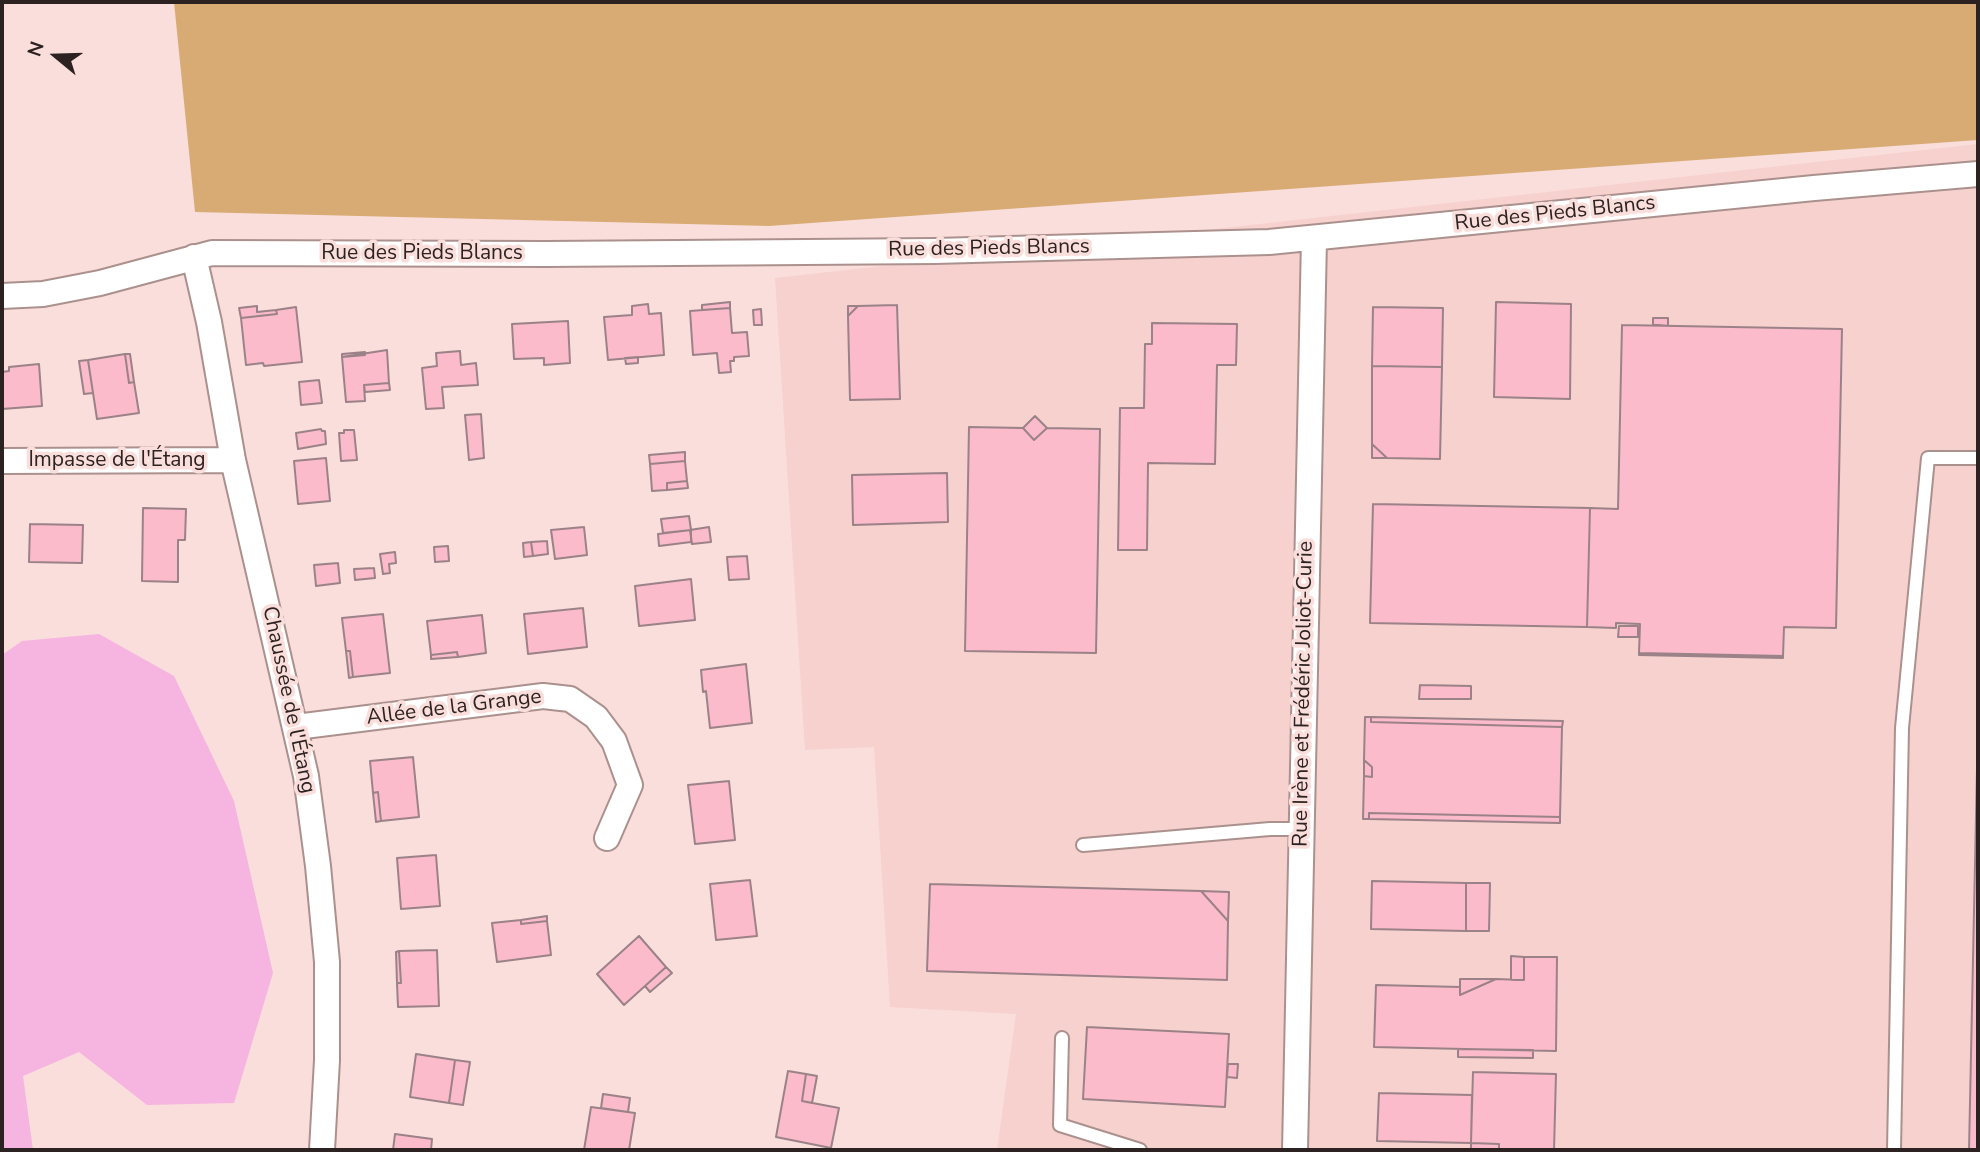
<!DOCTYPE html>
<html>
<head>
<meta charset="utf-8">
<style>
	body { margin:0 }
	#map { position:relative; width:1980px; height:1152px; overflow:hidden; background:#fadedb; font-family:"Nunito Sans",sans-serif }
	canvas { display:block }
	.frame { position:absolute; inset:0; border:4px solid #2c2221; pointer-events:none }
	.north { position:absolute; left:21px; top:21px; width:70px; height:70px; -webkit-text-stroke:5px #fadedb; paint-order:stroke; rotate:289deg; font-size:19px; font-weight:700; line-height:28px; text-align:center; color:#2c2221 }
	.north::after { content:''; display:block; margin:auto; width:24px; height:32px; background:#2c2221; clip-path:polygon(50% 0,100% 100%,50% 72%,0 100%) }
</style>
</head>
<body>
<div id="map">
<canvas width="1980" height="1152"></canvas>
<div class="frame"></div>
<div class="north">N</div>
</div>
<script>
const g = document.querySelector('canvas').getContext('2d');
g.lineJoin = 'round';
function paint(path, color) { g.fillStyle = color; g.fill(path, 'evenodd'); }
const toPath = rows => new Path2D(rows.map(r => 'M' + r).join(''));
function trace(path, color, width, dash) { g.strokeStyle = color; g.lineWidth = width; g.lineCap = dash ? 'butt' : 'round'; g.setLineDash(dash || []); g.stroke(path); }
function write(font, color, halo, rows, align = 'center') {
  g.font = font + ' "Nunito Sans",sans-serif'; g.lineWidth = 7; g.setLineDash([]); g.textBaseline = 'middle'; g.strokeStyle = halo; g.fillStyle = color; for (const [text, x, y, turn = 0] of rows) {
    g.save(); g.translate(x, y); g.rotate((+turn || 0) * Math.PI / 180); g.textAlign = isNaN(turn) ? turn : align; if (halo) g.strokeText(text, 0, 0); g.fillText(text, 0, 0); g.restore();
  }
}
paint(toPath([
	[1978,144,1978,1150,997,1150,1016,1014,890,1007,874,747,805,750,775,278]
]), '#f6d1cd');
paint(toPath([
	[174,2,1978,2,1978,140,769,226,195,212]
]), '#d8ab75');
paint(toPath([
	[99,634,174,676,234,801,273,973,234,1103,147,1105,79,1052,23,1076,33,1150,2,1150,2,655,22,641]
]), '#f6b4e1');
const building = toPath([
	[730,302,730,308,702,310,702,305,730,302],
	[1496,302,1571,304,1570,399,1494,397,1496,302],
	[648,304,649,314,661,313,664,355,608,360,604,317,632,315,632,306,648,304],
	[897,305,900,399,850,400,848,316,858,306,897,305],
	[257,306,257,312,276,310,277,314,241,318,239,308,257,306],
	[848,306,858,306,848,316,848,306],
	[296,307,302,362,264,366,263,363,246,365,241,318,277,314,276,310,296,307],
	[1373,307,1443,308,1442,367,1372,366,1373,307],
	[730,308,732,333,747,332,749,356,734,357,734,361,730,361,731,372,719,373,717,353,693,355,690,311,730,308],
	[761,309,762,325,754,325,753,310,761,309],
	[1653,318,1668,318,1668,326,1653,325,1653,318],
	[568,321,570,363,544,365,544,358,514,359,512,324,568,321],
	[1152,323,1237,324,1236,365,1217,365,1215,464,1148,463,1147,550,1118,550,1120,408,1144,408,1145,344,1152,344,1152,323],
	[1622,325,1842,329,1836,628,1784,627,1783,656,1639,653,1640,624,1616,623,1616,628,1587,627,1590,508,1618,509,1622,325],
	[387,350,389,383,364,385,365,401,346,402,342,357,387,350],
	[460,351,461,365,476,363,478,385,442,387,444,408,426,409,422,368,437,366,436,353,460,351],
	[365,352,365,355,342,357,342,354,365,352],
	[125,354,130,354,134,382,129,383,125,354],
	[125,354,129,383,134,382,139,413,97,419,88,360,125,354],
	[638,357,638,363,626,364,625,358,638,357],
	[88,360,93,393,84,394,79,361,88,360],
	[39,364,42,406,2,409,2,372,9,371,9,367,39,364],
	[1372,366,1442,367,1440,459,1387,458,1372,444,1372,366],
	[319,380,322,403,301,405,299,382,319,380],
	[389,383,390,390,365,392,364,385,389,383],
	[481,414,484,458,469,460,465,415,481,414],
	[1035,416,1047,428,1034,440,1023,428,1035,416],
	[969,427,1023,428,1034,440,1047,428,1100,429,1096,653,965,651,969,427],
	[321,429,322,431,325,431,326,444,298,449,296,433,321,429],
	[344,430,354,430,357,460,341,461,339,433,344,433,344,430],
	[1372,444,1387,458,1372,458,1372,444],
	[685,452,685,461,650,464,649,455,685,452],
	[326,458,330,501,298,504,294,461,326,458],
	[685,461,687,481,667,483,667,490,652,491,650,464,685,461],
	[947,473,948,522,853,525,852,475,947,473],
	[687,481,688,488,667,490,667,483,687,481],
	[1373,504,1590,508,1587,627,1370,623,1373,504],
	[143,508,186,509,185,540,178,540,178,582,142,581,143,508],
	[689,516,691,530,663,533,661,519,689,516],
	[30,524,83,525,82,563,29,562,30,524],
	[584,527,587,555,555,559,551,530,584,527],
	[709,527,711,542,692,544,690,530,709,527],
	[691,530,691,542,659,546,658,534,691,530],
	[547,541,548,554,533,556,531,542,547,541],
	[531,542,533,556,524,557,523,543,531,542],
	[448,546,449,561,435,562,434,547,448,546],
	[395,552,396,563,389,564,390,573,383,574,380,554,395,552],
	[747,556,749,579,729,580,727,557,747,556],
	[338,563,340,583,316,586,314,565,338,563],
	[374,568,375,578,355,580,354,569,374,568],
	[691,579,695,620,639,626,635,586,691,579],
	[583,608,587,647,528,654,524,614,583,608],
	[383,614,390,673,353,677,350,651,346,651,342,618,383,614],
	[482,615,486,653,458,657,457,652,431,655,427,621,482,615],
	[1619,626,1638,626,1638,637,1618,637,1619,626],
	[346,651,350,651,353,677,349,678,346,651],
	[457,652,458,657,431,659,431,655,457,652],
	[1639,653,1783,656,1783,658,1639,655,1639,653],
	[746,664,752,723,710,728,706,691,703,692,701,670,746,664],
	[1420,685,1471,686,1471,699,1419,699,1420,685],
	[1365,717,1371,717,1371,722,1562,727,1560,817,1369,813,1369,819,1363,819,1364,776,1372,777,1372,767,1364,760,1365,717],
	[1371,717,1563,721,1562,727,1371,722,1371,717],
	[1978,721,1978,1150,1969,1150,1978,721],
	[413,757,419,817,381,821,378,792,373,793,370,761,413,757],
	[1364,760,1372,767,1372,777,1364,776,1364,760],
	[729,781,735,840,695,844,688,785,729,781],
	[378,792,381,821,376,822,373,793,378,792],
	[1369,813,1560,817,1560,823,1369,819,1369,813],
	[436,855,440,906,401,909,397,858,436,855],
	[750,880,757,936,716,940,710,884,750,880],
	[1372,881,1466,883,1466,931,1371,929,1372,881],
	[1466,883,1490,883,1489,931,1466,931,1466,883],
	[930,884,1201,891,1228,921,1227,980,927,971,930,884],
	[1201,891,1229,892,1228,921,1201,891],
	[547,916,547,921,521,924,521,920,547,916],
	[521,920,521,924,547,921,551,955,497,962,492,923,521,920],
	[639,936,666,967,624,1005,597,974,639,936],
	[437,950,439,1006,398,1007,397,983,401,983,399,951,437,950],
	[399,951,401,983,397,983,396,952,399,951],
	[1511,956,1524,957,1524,980,1511,980,1511,956],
	[1524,957,1557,957,1556,1051,1374,1047,1376,985,1460,987,1460,995,1496,979,1524,980,1524,957],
	[666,967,672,973,650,992,645,986,666,967],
	[1460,979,1496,979,1460,995,1460,979],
	[1087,1027,1229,1034,1225,1107,1083,1099,1087,1027],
	[1458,1049,1533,1050,1533,1058,1458,1057,1458,1049],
	[416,1054,455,1060,449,1103,410,1097,416,1054],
	[455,1060,470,1062,463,1105,449,1103,455,1060],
	[1228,1064,1238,1064,1237,1078,1227,1077,1228,1064],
	[788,1071,806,1074,802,1101,839,1108,831,1148,776,1137,788,1071],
	[1473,1072,1556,1074,1554,1150,1499,1150,1499,1144,1471,1143,1473,1072],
	[806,1074,817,1076,812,1103,802,1101,806,1074],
	[1379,1093,1472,1095,1471,1143,1377,1141,1379,1093],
	[603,1094,630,1098,628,1112,601,1108,603,1094],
	[591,1107,635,1113,629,1150,584,1150,591,1107],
	[395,1134,432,1139,431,1150,393,1150,395,1134],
	[1471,1143,1499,1144,1499,1150,1471,1150,1471,1143]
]);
paint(building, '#fbbbcb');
trace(building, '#9b8288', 2);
const service = toPath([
	[1083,845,1270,829,1302,829],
	[1062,1038,1060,1125,1140,1150],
	[1894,1150,1902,728,1928,458,1978,458]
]);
const minor = toPath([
	[194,257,209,322,233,460,306,776,318,866,327,962,327,1060,322,1150],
	[2,296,43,294,100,283,212,253,547,254,935,251,1269,242,1814,188,1978,174],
	[2,461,233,460],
	[296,727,543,696,570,699,596,717,614,741,630,785,607,838],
	[1295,1150,1314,239]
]);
trace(service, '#ab918e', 16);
trace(minor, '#ab918e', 28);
trace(service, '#fff', 12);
trace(minor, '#fff', 24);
write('21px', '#2c2221', '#fadedb', [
	["Rue des Pieds Blancs",1555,214,-6],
	["Rue des Pieds Blancs",989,249,-1],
	["Rue des Pieds Blancs",422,254],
	["Impasse de l'Étang",117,461],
	["Rue Irène et Frédéric Joliot-Curie",1304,694,-89],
	["Chaussée de l'Étang",288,700,78],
	["Allée de la Grange",454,708,-7]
]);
</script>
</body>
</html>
